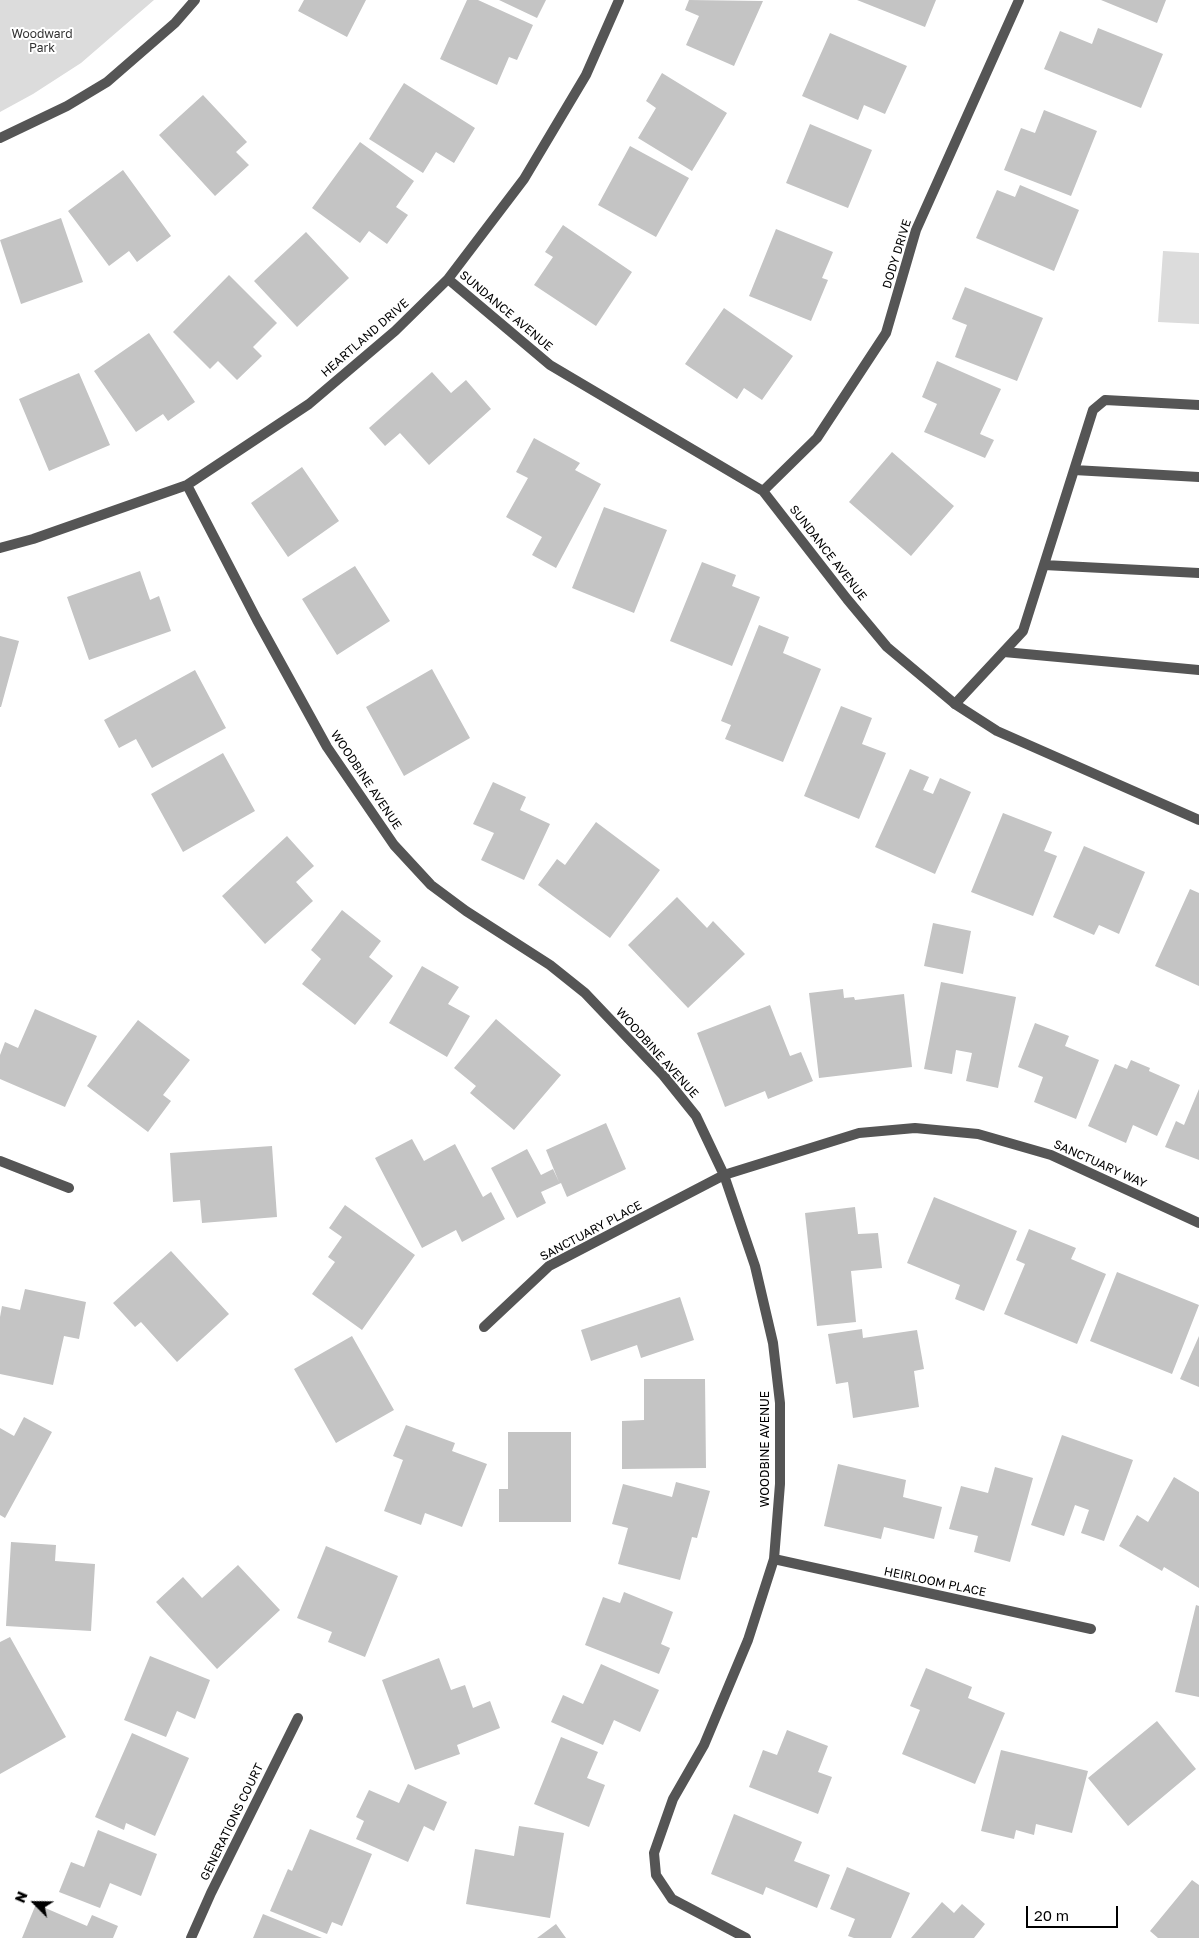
<!DOCTYPE html>
<html>
<head>
<meta charset="utf-8">
<style>
	body { margin:0 }
	#map { position:relative; width:1199px; height:1938px; overflow:hidden; background:#fff; font-family:"Golos Text",sans-serif }
	canvas { display:block }
	.north { position:absolute; left:10px; top:1878px; width:50px; height:50px; -webkit-text-stroke:4px #fff; paint-order:stroke; rotate:293deg; font-size:14px; font-weight:700; line-height:20px; text-align:center; color:#000 }
	.north::after { content:''; display:block; margin:auto; width:18px; height:22px; background:#000; clip-path:polygon(50% 0,100% 100%,50% 72%,0 100%) }
	.scale { position:absolute; left:1026px; top:1906px; width:92px; height:22px; box-sizing:border-box; border:2px solid #000; border-top:0; padding-left:6px; font-size:15px; line-height:18px; white-space:nowrap; color:#000; -webkit-text-stroke:4px #fff; paint-order:stroke }
</style>
</head>
<body>
<div id="map">
<canvas width="1199" height="1938"></canvas>
<div class="north">N</div>
<div class="scale">20 m</div>
</div>
<script>
const g = document.querySelector('canvas').getContext('2d');
g.lineJoin = 'round';
function paint(path, color) { g.fillStyle = color; g.fill(path, 'evenodd'); }
const toPath = rows => new Path2D(rows.map(r => 'M' + r).join(''));
function trace(path, color, width, dash) { g.strokeStyle = color; g.lineWidth = width; g.lineCap = dash ? 'butt' : 'round'; g.setLineDash(dash || []); g.stroke(path); }
function write(font, color, halo, rows, align = 'center') {
  g.font = font + ' "Golos Text",sans-serif'; g.lineWidth = 4; g.setLineDash([]); g.textBaseline = 'middle'; g.strokeStyle = halo; g.fillStyle = color; for (const [text, x, y, turn = 0] of rows) {
    g.save(); g.translate(x, y); g.rotate((+turn || 0) * Math.PI / 180); g.textAlign = isNaN(turn) ? turn : align; if (halo) g.strokeText(text, 0, 0); g.fillText(text, 0, 0); g.restore();
  }
}
paint(toPath([
	[0,0,154,0,81,63,33,94,0,112],
	[1163,251,1199,253,1199,324,1158,322]
]), '#dcdcdc');
paint(toPath([
	[304,0,366,0,347,37,298,11],
	[467,0,478,0,533,25,517,60,509,57,497,85,440,59],
	[499,0,546,0,537,18],
	[689,0,763,1,734,66,686,45,699,16,685,10],
	[857,0,936,0,925,27],
	[1101,0,1166,0,1157,23],
	[1098,28,1163,54,1141,108,1044,69,1060,31,1092,44],
	[830,33,907,66,885,114,864,105,858,120,802,96],
	[662,73,727,113,692,171,638,138,656,108,646,101],
	[404,83,475,128,454,163,436,152,423,173,369,139],
	[203,95,247,142,236,152,249,165,215,196,159,135],
	[1044,110,1097,131,1071,196,1004,170,1021,128,1035,133],
	[810,124,872,150,848,208,786,183],
	[360,142,414,181,396,207,408,215,387,244,369,231,360,243,312,208],
	[630,146,689,178,656,237,598,205],
	[123,170,171,236,137,262,129,251,109,266,68,211],
	[1020,185,1079,210,1054,271,976,238,997,190,1015,197],
	[61,218,83,282,21,304,0,240],
	[563,225,632,272,596,326,534,285,553,257,545,252],
	[776,229,833,252,822,278,828,280,811,321,749,296],
	[306,232,349,278,297,327,254,281],
	[229,275,277,323,253,347,262,356,237,380,218,361,210,369,173,332],
	[965,287,1043,318,1017,381,955,357,967,325,952,319],
	[724,308,793,356,762,400,744,388,737,399,685,364],
	[149,333,195,402,168,421,163,414,136,432,94,371],
	[937,361,1001,389,980,434,994,440,985,458,924,432,937,404,922,397],
	[432,372,451,393,466,380,491,409,429,465,400,433,385,446,369,428],
	[79,373,110,445,49,471,19,399],
	[534,438,580,463,575,470,601,484,556,568,532,555,542,537,506,517,528,478,516,472],
	[892,452,954,506,911,556,849,502],
	[302,467,339,521,288,557,251,503],
	[604,507,667,530,634,613,572,588],
	[702,562,736,575,732,586,760,597,732,666,670,641],
	[355,566,390,621,337,655,302,599],
	[140,571,150,600,159,596,171,631,89,660,67,597],
	[759,625,789,637,783,653,821,669,783,762,725,739,731,725,721,721],
	[0,636,19,641,1,707,0,707],
	[432,669,470,738,404,776,366,707],
	[195,670,226,728,152,768,136,739,119,748,104,720],
	[841,706,872,718,862,744,886,753,859,819,804,796],
	[223,753,255,811,183,852,151,794],
	[910,769,929,777,923,790,933,794,940,778,971,792,935,874,875,847],
	[493,782,526,797,520,810,550,824,524,880,481,860,494,833,473,824],
	[1003,813,1052,832,1044,851,1057,856,1033,916,971,892],
	[596,822,660,870,610,938,538,885,557,859,565,865],
	[287,836,314,866,296,882,313,901,265,944,222,896],
	[1084,846,1145,872,1119,934,1099,925,1094,935,1053,917],
	[1190,889,1199,893,1199,986,1155,966],
	[677,897,707,928,713,921,745,954,688,1008,628,945],
	[342,910,381,941,369,957,393,976,355,1025,302,984,321,959,311,950],
	[933,923,971,931,963,974,924,966],
	[422,966,459,987,448,1004,470,1016,447,1057,389,1023],
	[941,982,1016,997,998,1088,966,1081,972,1053,956,1050,952,1074,924,1069],
	[843,989,844,998,854,997,855,1000,904,994,912,1067,819,1078,809,993],
	[770,1005,790,1056,801,1052,813,1081,768,1099,765,1091,725,1107,697,1033],
	[35,1009,97,1036,65,1107,0,1079,0,1055,5,1042,18,1048],
	[496,1019,561,1075,514,1130,470,1093,476,1086,454,1068],
	[138,1020,190,1060,163,1095,171,1101,148,1132,87,1086],
	[1035,1023,1069,1036,1065,1046,1099,1060,1076,1119,1034,1102,1043,1077,1018,1067],
	[1131,1060,1150,1068,1149,1071,1180,1085,1157,1136,1133,1125,1126,1143,1088,1126,1115,1064,1127,1069],
	[1199,1089,1199,1160,1165,1147,1176,1121,1184,1125],
	[606,1123,626,1169,567,1197,561,1183,541,1192,546,1203,517,1218,491,1168,527,1149,541,1175,553,1169,559,1182,546,1150],
	[412,1139,424,1161,455,1144,483,1197,491,1192,505,1219,462,1242,456,1230,422,1248,375,1158],
	[272,1146,277,1217,202,1223,200,1200,173,1202,170,1153],
	[934,1197,1017,1231,984,1311,955,1299,960,1285,907,1263],
	[345,1205,415,1255,362,1330,312,1294,335,1262,328,1257,342,1237,329,1228],
	[855,1207,858,1234,878,1233,882,1268,851,1271,856,1322,817,1326,805,1213],
	[1029,1229,1076,1248,1071,1259,1106,1274,1077,1344,1004,1314,1025,1264,1016,1260],
	[171,1251,229,1314,177,1362,141,1322,135,1327,113,1303],
	[1117,1272,1199,1305,1172,1374,1090,1341],
	[25,1289,86,1302,79,1339,64,1336,53,1385,0,1374,0,1317,2,1306,20,1310],
	[680,1297,694,1340,641,1358,637,1345,591,1361,581,1330],
	[862,1329,863,1338,917,1330,924,1369,914,1371,919,1407,853,1418,848,1382,836,1384,828,1334],
	[352,1336,394,1410,336,1443,294,1369],
	[1199,1336,1199,1387,1180,1379],
	[644,1379,705,1379,706,1468,622,1469,622,1421,644,1420],
	[24,1417,52,1432,5,1518,0,1515,0,1428,14,1436],
	[406,1425,455,1443,452,1451,487,1464,462,1527,425,1513,421,1525,384,1511,403,1460,393,1456],
	[508,1432,571,1432,571,1522,499,1522,499,1489,508,1489],
	[1062,1435,1133,1460,1104,1541,1081,1533,1089,1510,1075,1505,1064,1536,1031,1525],
	[838,1464,906,1480,903,1497,942,1507,934,1539,884,1527,881,1539,824,1526],
	[995,1467,1033,1478,1010,1562,974,1552,978,1536,949,1529,961,1486,988,1493],
	[1174,1477,1199,1492,1199,1588,1164,1567,1162,1571,1119,1546,1137,1515,1148,1522],
	[676,1482,710,1491,697,1538,692,1537,680,1580,618,1564,628,1528,612,1524,623,1484,672,1497],
	[11,1542,56,1545,55,1561,95,1564,91,1631,6,1626],
	[326,1546,398,1576,365,1657,328,1642,332,1632,297,1618],
	[238,1565,280,1610,217,1669,156,1602,183,1577,202,1598],
	[624,1592,673,1612,661,1644,670,1648,659,1674,585,1645,603,1597,620,1603],
	[1196,1605,1199,1606,1199,1697,1175,1692],
	[10,1637,66,1737,0,1774,0,1642],
	[150,1656,210,1680,195,1719,177,1711,166,1737,124,1720],
	[439,1658,451,1690,465,1685,473,1708,490,1701,500,1728,457,1745,460,1754,415,1770,382,1680],
	[601,1664,659,1690,640,1732,614,1720,603,1745,551,1722,563,1695,583,1704],
	[926,1668,972,1687,968,1698,1005,1713,975,1784,902,1754,920,1710,910,1706],
	[1157,1721,1196,1769,1128,1826,1088,1778],
	[787,1730,828,1746,818,1772,832,1777,818,1814,749,1787,763,1750,777,1755],
	[132,1733,189,1758,155,1836,126,1823,124,1830,95,1817],
	[561,1737,598,1752,587,1778,605,1785,589,1827,534,1804],
	[1001,1750,1088,1771,1072,1833,1036,1824,1034,1835,1016,1830,1014,1839,981,1831],
	[408,1784,447,1802,434,1831,424,1826,408,1862,356,1839,364,1821,356,1817,369,1790,399,1803],
	[734,1814,802,1842,794,1861,830,1875,817,1908,766,1887,763,1895,711,1874],
	[519,1826,564,1833,550,1918,466,1904,475,1849,514,1856],
	[310,1829,372,1854,342,1926,332,1922,327,1934,270,1911,288,1869,292,1871],
	[98,1830,157,1854,141,1896,110,1883,100,1908,59,1892,71,1862,84,1867],
	[847,1867,910,1893,891,1938,854,1938,848,1936,855,1919,830,1909],
	[1192,1880,1199,1885,1199,1938,1158,1938,1150,1931],
	[942,1902,954,1913,962,1904,985,1924,974,1938,911,1938],
	[36,1904,87,1926,92,1915,118,1926,113,1938,22,1938],
	[263,1914,322,1938,253,1938],
	[556,1924,566,1938,537,1938]
]), '#c4c4c4');
trace(toPath([
	[1074,470,1199,477],
	[1044,565,1199,573],
	[1004,652,1199,670],
	[955,704,1023,631,1093,410,1105,400,1199,405]
]), '#555', 10);
trace(toPath([
	[448,279,550,365,763,491,847,599,887,647,955,704,997,731,1199,820],
	[187,485,257,620,327,747,394,845,431,885,466,911,550,965,585,993,663,1075,696,1116,724,1175,755,1266,773,1343,780,1403,780,1484,774,1559,748,1640,704,1745,673,1799,654,1853,656,1875,672,1899,746,1938],
	[763,491,817,438,886,333,916,230,1019,0],
	[0,548,33,539,187,485,309,404,395,331,448,279,524,179,586,75,619,0],
	[0,1161,69,1188],
	[484,1327,549,1266,724,1175,859,1133,915,1128,978,1134,1051,1155,1199,1223],
	[774,1559,1091,1629],
	[191,1938,211,1893,298,1718]
]), '#555', 10);
trace(toPath([
	[0,138,67,106,107,82,175,23,195,0]
]), '#555', 10);
write('12px', '#333', '#fff', [
	["Woodward",42,34],
	["Park",42,48]
]);
write('12px', '#000', '#fff', [
	["DODY DRIVE",897,254,-73],
	["SUNDANCE AVENUE",506,311,40],
	["HEARTLAND DRIVE",365,338,-41],
	["SUNDANCE AVENUE",828,553,52],
	["WOODBINE AVENUE",366,780,56],
	["WOODBINE AVENUE",657,1053,48],
	["SANCTUARY WAY",1100,1164,24],
	["SANCTUARY PLACE",591,1231,-28],
	["WOODBINE AVENUE",765,1449,-90],
	["HEIRLOOM PLACE",935,1582,12],
	["GENERATIONS COURT",232,1822,-64]
]);
</script>
</body>
</html>
